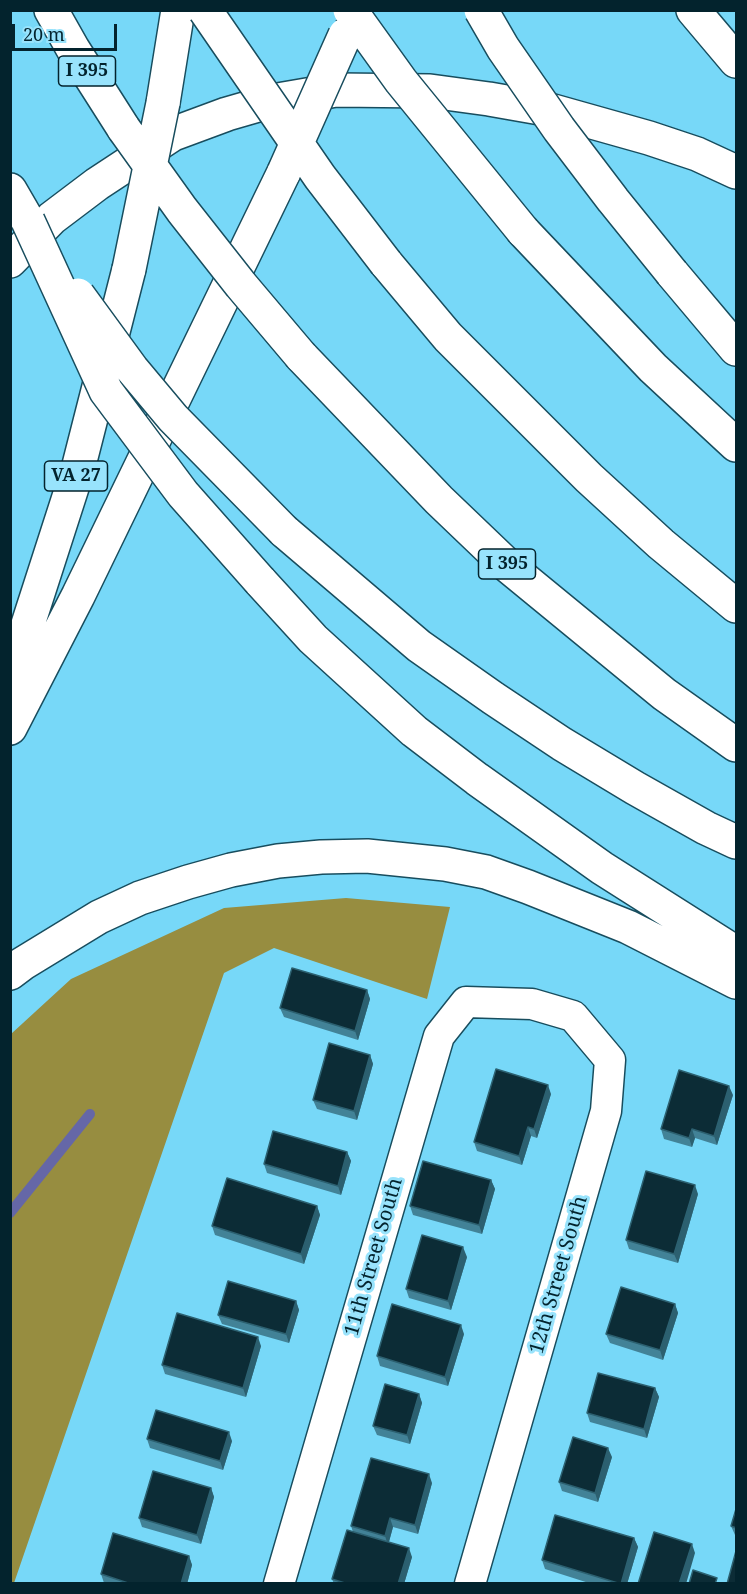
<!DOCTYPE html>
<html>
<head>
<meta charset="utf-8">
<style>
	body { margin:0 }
	#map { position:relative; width:747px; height:1594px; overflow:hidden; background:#77d8f8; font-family:"Noto Serif",serif }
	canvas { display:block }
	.frame { position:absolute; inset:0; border:12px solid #03232d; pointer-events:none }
	.scale { position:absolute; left:12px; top:24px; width:105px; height:27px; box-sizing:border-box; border:3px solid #03232d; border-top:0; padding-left:8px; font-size:18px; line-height:21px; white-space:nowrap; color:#03232d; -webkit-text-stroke:4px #98e3fc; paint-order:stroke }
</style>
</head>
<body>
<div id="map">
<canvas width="747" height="1594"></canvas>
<div class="frame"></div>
<div class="scale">20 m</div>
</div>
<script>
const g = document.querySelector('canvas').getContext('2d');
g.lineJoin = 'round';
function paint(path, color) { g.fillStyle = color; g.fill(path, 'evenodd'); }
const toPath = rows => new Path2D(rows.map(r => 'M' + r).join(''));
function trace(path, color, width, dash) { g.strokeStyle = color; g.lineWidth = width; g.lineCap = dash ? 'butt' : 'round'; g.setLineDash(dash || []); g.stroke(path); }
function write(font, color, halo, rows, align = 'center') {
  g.font = font + ' "Noto Serif",serif'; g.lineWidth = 6; g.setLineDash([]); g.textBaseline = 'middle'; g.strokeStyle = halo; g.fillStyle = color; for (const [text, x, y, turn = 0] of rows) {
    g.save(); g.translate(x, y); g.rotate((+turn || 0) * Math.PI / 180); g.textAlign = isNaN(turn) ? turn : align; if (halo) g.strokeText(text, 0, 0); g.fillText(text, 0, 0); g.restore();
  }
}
paint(toPath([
	[346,898,450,907,427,999,274,948,224,973,14,1583,11,1583,11,1034,71,979,224,908]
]), '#978d40');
trace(toPath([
	[10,1213,90,1114]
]), '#6567a7', 10);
const minor = toPath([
	[279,1584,439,1036,466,1002,532,1004,573,1016,610,1060,606,1111,470,1584]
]);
const motorway = toPath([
	[51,10,73,49,124,129],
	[693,10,736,61],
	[163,103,178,10],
	[10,190,28,221],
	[523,231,653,368,736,445],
	[10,261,52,218,97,184,173,134,227,114,272,101,336,90,430,91,489,99,546,109,649,138,697,154,736,172],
	[386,263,448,337,589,478,661,544,736,606],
	[672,273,736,349],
	[301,356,439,500,508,566,664,694,736,745],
	[284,531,419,646,493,698,562,744,635,788,706,828,736,842],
	[260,581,313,639,414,731,477,779,602,868,736,953],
	[10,680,78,469,129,269],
	[10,728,78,596,284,172],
	[10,973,22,964,99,917,140,898,188,882,231,870,278,861,321,857,367,856,445,864,486,872,528,887,628,927,736,982]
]);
trace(minor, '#184d5e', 33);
trace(motorway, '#184d5e', 36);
trace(minor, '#fff', 30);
trace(motorway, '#fff', 33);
const motorwayBridge = toPath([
	[205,10,320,177,386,263],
	[350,10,401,81,523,231],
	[481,10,503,48,559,129,613,200,672,273],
	[124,129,182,210,241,285,301,356],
	[284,172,345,35],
	[28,221,106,391,183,494,260,581],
	[129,269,163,103],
	[78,295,132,369,173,418,284,531]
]);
trace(motorwayBridge, '#184d5e', 36, []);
trace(motorwayBridge, '#fff', 33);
paint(toPath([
	[367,990,370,999,358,1040,284,1017,280,1008],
	[370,1055,373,1064,357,1120,317,1109,313,1100],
	[551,1094,537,1138,531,1136,522,1165,477,1151,474,1142],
	[733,1095,717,1145,695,1138,692,1147,664,1139,661,1129],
	[347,1152,351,1161,341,1195,267,1173,264,1164],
	[491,1180,495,1189,482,1234,413,1215,410,1206],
	[698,1194,678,1263,629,1249,626,1240],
	[317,1206,320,1215,304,1264,215,1235,212,1226],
	[467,1257,451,1310,409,1298,406,1289],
	[296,1301,299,1310,289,1343,222,1324,218,1315],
	[675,1304,678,1313,663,1360,610,1343,606,1334],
	[464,1334,448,1386,380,1366,377,1356],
	[261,1346,246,1397,165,1374,162,1365],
	[655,1388,659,1397,647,1438,590,1422,587,1413],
	[419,1394,422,1403,410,1444,377,1435,373,1426],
	[147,1439,232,1441,223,1470,150,1448],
	[612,1457,598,1502,562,1491,559,1482],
	[432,1483,418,1534,393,1527,389,1542,412,1557,404,1584,334,1584,332,1579,353,1532,351,1526],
	[211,1488,214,1497,201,1544,142,1527,139,1518],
	[736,1509,736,1536,735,1535,731,1526],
	[634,1538,638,1547,627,1584,592,1584,545,1569,542,1560],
	[189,1556,192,1565,187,1584,104,1583,101,1574]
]), '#428297');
paint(toPath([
	[367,990,370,999,358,1040,355,1031],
	[370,1055,373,1064,357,1120,354,1111],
	[548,1085,551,1094,537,1138,534,1129],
	[729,1086,733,1095,717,1145,714,1136],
	[528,1127,531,1136,522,1165,519,1156],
	[692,1129,695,1138,692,1147,689,1138],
	[347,1152,351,1161,341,1195,338,1186],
	[491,1180,495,1189,482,1234,479,1225],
	[695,1185,698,1194,678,1263,674,1254],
	[317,1206,320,1215,304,1264,301,1254],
	[463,1247,467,1257,451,1310,448,1301],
	[296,1301,299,1310,289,1343,286,1334],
	[675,1304,678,1313,663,1360,660,1350],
	[461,1325,464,1334,448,1386,445,1377],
	[258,1337,261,1346,246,1397,243,1388],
	[655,1388,659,1397,647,1438,644,1429],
	[419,1394,422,1403,410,1444,407,1435],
	[229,1432,232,1441,223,1470,220,1461],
	[608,1448,612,1457,598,1502,595,1493],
	[429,1474,432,1483,418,1534,415,1525],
	[211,1488,214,1497,201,1544,197,1535],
	[390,1518,393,1527,388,1545,385,1536],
	[634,1538,638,1547,627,1584,621,1584],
	[692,1544,695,1553,686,1584,679,1584],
	[409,1548,412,1557,404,1584,398,1584],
	[189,1556,192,1565,187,1584,181,1584]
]), '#2c6070');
const building = toPath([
	[292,968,367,990,355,1031,280,1008,292,968],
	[329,1043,370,1055,354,1111,313,1100,329,1043],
	[496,1069,548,1085,534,1129,528,1127,519,1156,474,1142,496,1069],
	[679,1070,729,1086,714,1136,692,1129,689,1138,661,1129,679,1070],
	[273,1131,347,1152,338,1186,264,1164,273,1131],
	[423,1161,491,1180,479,1225,410,1206,423,1161],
	[646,1171,695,1185,674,1254,626,1240,646,1171],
	[227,1178,317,1206,301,1254,212,1226,227,1178],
	[422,1235,463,1247,448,1301,406,1289,422,1235],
	[228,1281,296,1301,286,1334,218,1315,228,1281],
	[621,1287,675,1304,660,1350,606,1334,621,1287],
	[392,1304,461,1325,445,1377,377,1356,392,1304],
	[177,1313,258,1337,243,1388,162,1365,177,1313],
	[598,1373,655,1388,644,1429,587,1413,598,1373],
	[385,1384,419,1394,407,1435,373,1426,385,1384],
	[156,1410,229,1432,220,1461,147,1439,156,1410],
	[573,1437,608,1448,595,1493,559,1482,573,1437],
	[371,1458,429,1474,415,1525,390,1518,385,1536,351,1526,371,1458],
	[153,1471,211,1488,197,1535,139,1518,153,1471],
	[736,1509,736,1528,731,1526,736,1509],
	[555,1515,634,1538,621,1584,542,1560,555,1515],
	[347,1530,409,1548,398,1584,348,1584,332,1579,347,1530],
	[654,1532,692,1544,679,1584,638,1584,654,1532],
	[113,1533,189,1556,181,1584,131,1584,101,1574,113,1533],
	[736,1551,736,1584,727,1584,736,1551],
	[693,1570,717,1578,715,1584,689,1584,693,1570]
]);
paint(building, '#0c2c36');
trace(building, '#2c6070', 1.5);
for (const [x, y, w] of [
	[87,71,57],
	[76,476,63],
	[507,564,57]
]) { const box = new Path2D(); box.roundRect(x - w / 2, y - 15, w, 30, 4.5); g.fillStyle = '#98e3fc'; g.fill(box); trace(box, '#03232d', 1.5); }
write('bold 18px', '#03232d', null, [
	["I 395",87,71],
	["VA 27",76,476],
	["I 395",507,564]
]);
write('20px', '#03232d', '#98e3fc', [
	["11th Street South",374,1257,-74],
	["12th Street South",559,1275,-74]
]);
</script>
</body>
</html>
